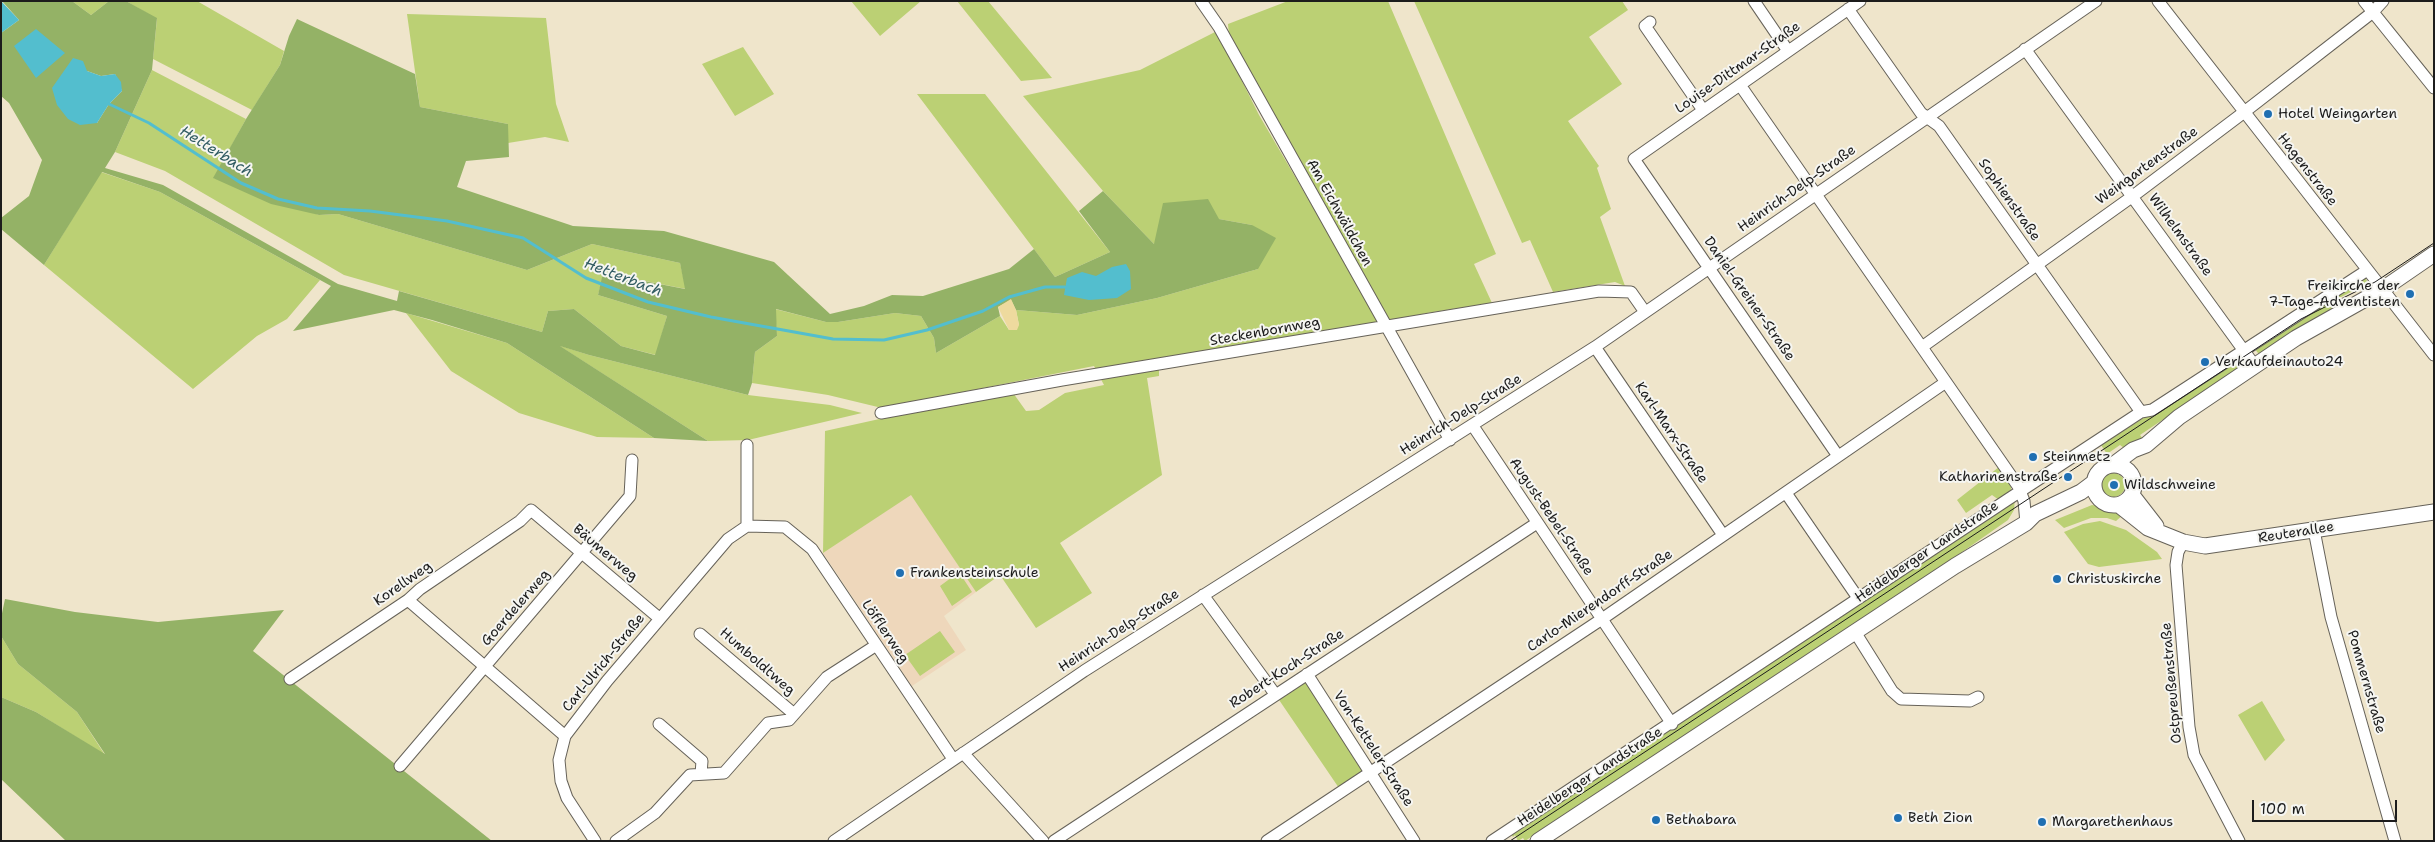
<!DOCTYPE html>
<html>
<head>
<meta charset="utf-8">
<style>
	body { margin:0 }
	#map { position:relative; width:2435px; height:842px; overflow:hidden; background:#efe5cb; font-family:"Shantell Sans",sans-serif }
	canvas { display:block }
	.frame { position:absolute; inset:0; border:2px solid #1c1c1c; pointer-events:none }
	.scale { position:absolute; left:2252px; top:800px; width:145px; height:22px; box-sizing:border-box; border:2px solid #1c1c1c; border-top:0; padding-left:6px; font-size:15px; line-height:18px; white-space:nowrap; color:#1c1c1c; -webkit-text-stroke:4px #f6f6f2; paint-order:stroke }
</style>
</head>
<body>
<div id="map">
<canvas width="2435" height="842"></canvas>
<div class="frame"></div>
<div class="scale">100 m</div>
</div>
<script>
const g = document.querySelector('canvas').getContext('2d');
g.lineJoin = 'round';
function paint(path, color) { g.fillStyle = color; g.fill(path, 'evenodd'); }
const toPath = rows => new Path2D(rows.map(r => 'M' + r).join(''));
function trace(path, color, width, dash) { g.strokeStyle = color; g.lineWidth = width; g.lineCap = dash ? 'butt' : 'round'; g.setLineDash(dash || []); g.stroke(path); }
function write(font, color, halo, rows, align = 'center') {
  g.font = font + ' "Shantell Sans",sans-serif'; g.lineWidth = 4; g.setLineDash([]); g.textBaseline = 'middle'; g.strokeStyle = halo; g.fillStyle = color; for (const [text, x, y, turn = 0] of rows) {
    g.save(); g.translate(x, y); g.rotate((+turn || 0) * Math.PI / 180); g.textAlign = isNaN(turn) ? turn : align; if (halo) g.strokeText(text, 0, 0); g.fillText(text, 0, 0); g.restore();
  }
}
paint(toPath([
	[911,494,976,592,944,616,966,650,912,686,823,553]
]), '#eed7bb');
paint(toPath([
	[72,1,109,1,91,15],
	[126,1,197,1,284,51,280,65,252,110,153,59,157,19],
	[851,1,921,1,880,36],
	[957,1,988,1,1052,78,1021,81],
	[1288,1,1388,1,1496,254,1474,264,1492,303,1427,313,1389,322,1229,36,1228,24],
	[1414,1,1622,1,1628,10,1589,37,1622,84,1568,121,1599,166,1597,168,1611,209,1600,217,1625,286,1615,282,1553,292,1530,240,1522,243],
	[407,14,546,18,556,104,569,142,545,137,508,143,508,124,420,107],
	[1217,31,1259,115,1380,322,1159,359,1159,376,1147,378,1162,475,1060,543,1092,593,1036,628,1000,575,976,592,911,495,823,553,825,431,1011,390,1026,411,1039,410,1065,393,1104,385,1094,366,882,408,828,395,752,383,755,352,777,336,775,309,826,322,838,322,895,313,921,316,934,338,936,353,1000,316,1009,330,1019,325,1016,310,1077,315,1157,298,1258,269,1252,225,1219,219,1154,244,1103,191,1023,96,1140,70],
	[743,47,774,94,735,116,702,64],
	[152,70,246,119,214,178,319,215,338,214,527,270,592,244,680,263,686,289,604,273,598,295,667,316,656,355,621,346,574,309,548,311,542,332,344,275,165,171,115,152],
	[917,94,985,94,1110,252,1055,277],
	[101,172,160,192,320,280,287,319,257,336,193,389,44,265],
	[2365,277,2367,281,2365,285,2337,299,2337,305,2261,355,2258,353,2254,348],
	[406,313,507,343,654,438,597,437,519,413,451,371],
	[558,345,589,355,748,395,830,405,862,413,748,440,708,441],
	[2240,357,2244,363,2243,366,2140,435,2143,439,2128,451,2120,445,2107,454,2101,445],
	[1999,467,2011,486,2011,492,1999,500,1992,495,1966,513,1957,500],
	'2101 485a12 12 0 1 1 24 0a12 12 0 1 1-24 0Z',
	[2015,498,2014,510,2008,520,1955,557,1525,841,1523,838,1518,841,1515,835,1513,837,1510,832,1715,700,1951,544,1952,540],
	[2092,505,2115,509,2124,514,2116,521,2107,518,2091,518,2064,528,2055,520],
	[2100,521,2126,530,2157,552,2162,559,2099,567,2088,564,2064,532,2083,524],
	[959,572,972,592,952,606,940,586],
	[940,631,955,652,920,676,905,655],
	[1,636,18,664,77,712,105,755,36,712,1,697],
	[1307,674,1371,772,1341,791,1275,694],
	[2262,701,2285,740,2265,761,2238,715]
]), '#bbd074');
paint(toPath([
	[2,1,72,1,91,15,109,1,126,1,157,18,152,70,115,152,105,168,163,185,338,284,397,301,399,291,542,332,548,311,574,309,621,346,655,355,667,316,598,295,603,273,685,289,680,263,592,244,527,270,338,214,319,215,271,204,213,178,246,119,280,65,289,36,297,19,415,74,420,107,508,124,509,157,466,161,457,187,573,226,664,231,774,262,830,314,864,306,892,295,923,296,1009,269,1034,249,1055,277,1110,252,1079,211,1103,191,1154,244,1163,203,1208,199,1219,219,1252,225,1276,238,1258,269,1157,298,1077,315,1016,310,1011,300,998,307,1000,316,936,353,934,338,921,316,895,313,838,322,826,322,776,309,777,336,755,352,752,383,748,395,589,355,560,346,708,441,654,438,507,343,432,320,394,310,293,331,331,286,160,192,102,172,44,265,1,229,1,218,29,196,42,160,9,103,1,96,1,33,19,20],
	[87,71,101,76,115,74,122,91,109,104,97,123],
	[5,599,75,612,158,622,284,610,253,651,492,841,66,841,1,779,1,697,36,712,105,754,77,712,18,664,1,636,1,618]
]), '#94b266');
paint(toPath([
	[1011,299,1016,310,1019,325,1017,330,1009,330,998,307]
]), '#eeda9e');
paint(toPath([
	[1,1,19,20,1,33],
	[36,29,65,53,36,78,14,46],
	[73,58,83,61,87,71,101,76,115,74,121,82,122,91,109,104,97,123,80,125,68,119,57,105,52,88],
	[1126,264,1130,271,1131,289,1117,298,1089,300,1064,295,1067,278,1082,272,1096,276,1112,267]
]), '#53bece');
trace(toPath([
	[109,104,149,123,241,183,278,199,317,208,370,211,447,221,523,238,586,278,648,302,711,317,833,339,884,340,927,330,983,311,1009,297,1045,287,1065,287]
]), '#53bece', 3);
const street = toPath([
	[1201,1,1219,27,1450,440],
	[1754,1,1788,51],
	[2158,1,2434,355],
	[2364,1,2434,88],
	[1848,9,1921,113,1939,126,2141,412],
	[1650,22,1645,26,1703,110],
	[2025,49,2255,366],
	[1740,85,2018,486,2024,501,2026,523],
	[1595,347,1723,535],
	[1922,347,2133,196,2243,113,2373,12,2383,1],
	[881,413,1062,380,1599,291,1631,292,1645,312],
	[1473,426,1672,724],
	[747,445,747,526],
	[1838,456,1634,159,1860,1],
	[1786,493,1858,598],
	[2314,530,2331,617,2395,841],
	[2183,542,2178,552,2176,565,2189,727,2194,755,2239,841],
	[1203,595,1275,694],
	[408,600,565,736],
	[1855,632,1892,691,1901,699,1970,701,1978,697],
	[700,634,794,714],
	[1307,674,1414,841],
	[290,679,408,600,420,589,520,521,531,510,659,618],
	[659,724,702,761,701,774],
	[963,753,1043,841],
	[400,766,630,496,632,460],
	[595,841,567,798,561,781,559,760,565,736,607,681,728,539,747,526,785,527,812,549,953,759],
	[616,841,655,813,690,775,724,773,768,723,789,720,827,677,875,646],
	[834,841,1084,671,1595,347,2096,1],
	[1054,841,1537,523],
	[1267,841,1602,619,1946,382],
	[1492,841,2007,500,2141,412,2152,410,2366,271]
]);
const secondary = toPath([
	'2094 485a20 20 0 1 1 40 0a20 20 0 1 1-40 0Z',
	[2113,465,2133,450,2146,445,2179,417,2296,338,2383,289,2434,254],
	[2132,495,2156,526],
	[2119,505,2148,528,2183,542,2205,546,2434,512],
	[1538,841,1955,566,2026,523,2035,514,2081,492,2093,483]
]);
trace(street, '#666259', 13);
trace(secondary, '#666259', 17);
trace(street, '#fff', 11);
trace(secondary, '#fff', 15);
trace(toPath([
	[1510,841,2301,319,2375,282,2434,243]
]), '#1c1c1c', 1);
for (const [x, y, r, color] of [
	[2268,114,5,"#1f6fb2"],
	[2410,294,5,"#1f6fb2"],
	[2205,362,5,"#1f6fb2"],
	[2033,457,5,"#1f6fb2"],
	[2068,477,5,"#1f6fb2"],
	[2114,485,5,"#1f6fb2"],
	[900,573,5,"#1f6fb2"],
	[2057,579,5,"#1f6fb2"],
	[1898,818,5,"#1f6fb2"],
	[1656,820,5,"#1f6fb2"],
	[2042,822,5,"#1f6fb2"]
]) { const dot = new Path2D(); dot.arc(x, y, r, 0, 2 * Math.PI); g.fillStyle = color; g.fill(dot); trace(dot, '#f6f6f2', 2); }
write('14px', '#1c1c1c', '#f6f6f2', [
	["Louise-Dittmar-Straße",1738,68,-35],
	["Weingartenstraße",2147,166,-36],
	["Hagenstraße",2307,170,52],
	["Heinrich-Delp-Straße",1797,189,-35],
	["Sophienstraße",2009,200,55],
	["Am Eichwäldchen",1339,213,61],
	["Wilhelmstraße",2180,235,54],
	["Daniel-Greiner-Straße",1749,299,55],
	["Steckenbornweg",1265,332,-10],
	["Heinrich-Delp-Straße",1461,415,-32],
	["Karl-Marx-Straße",1671,433,56],
	["August-Bebel-Straße",1551,517,56],
	["Reuterallee",2296,533,-9],
	["Heidelberger Landstraße",1927,552,-34],
	["Bäumerweg",605,553,40],
	["Korellweg",403,584,-35],
	["Carlo-Mierendorff-Straße",1600,601,-34],
	["Goerdelerweg",516,608,-49],
	["Heinrich-Delp-Straße",1119,631,-33],
	["Löfflerweg",885,632,56],
	["Humboldtweg",757,662,41],
	["Carl-Ulrich-Straße",604,663,-51],
	["Robert-Koch-Straße",1287,669,-33],
	["Pommernstraße",2366,682,74],
	["Ostpreußenstraße",2172,683,-95],
	["Von-Ketteler-Straße",1373,749,57],
	["Heidelberger Landstraße",1590,777,-33]
]);
write('14px', '#1c1c1c', '#f6f6f2', [
	["Hotel Weingarten",2278,114],
	["Freikirche der",2400,286,"right"],
	["7-Tage-Adventisten",2400,302,"right"],
	["Verkaufdeinauto24",2215,362],
	["Steinmetz",2043,457],
	["Katharinenstraße",2058,477,"right"],
	["Wildschweine",2124,485],
	["Frankensteinschule",910,573],
	["Christuskirche",2067,579],
	["Beth Zion",1908,818],
	["Bethabara",1666,820],
	["Margarethenhaus",2052,822]
], 'left');
write('italic 15px', '#325d63', '#f6f6f2', [
	["Hetterbach",216,152,32],
	["Hetterbach",623,278,21]
]);
</script>
</body>
</html>
